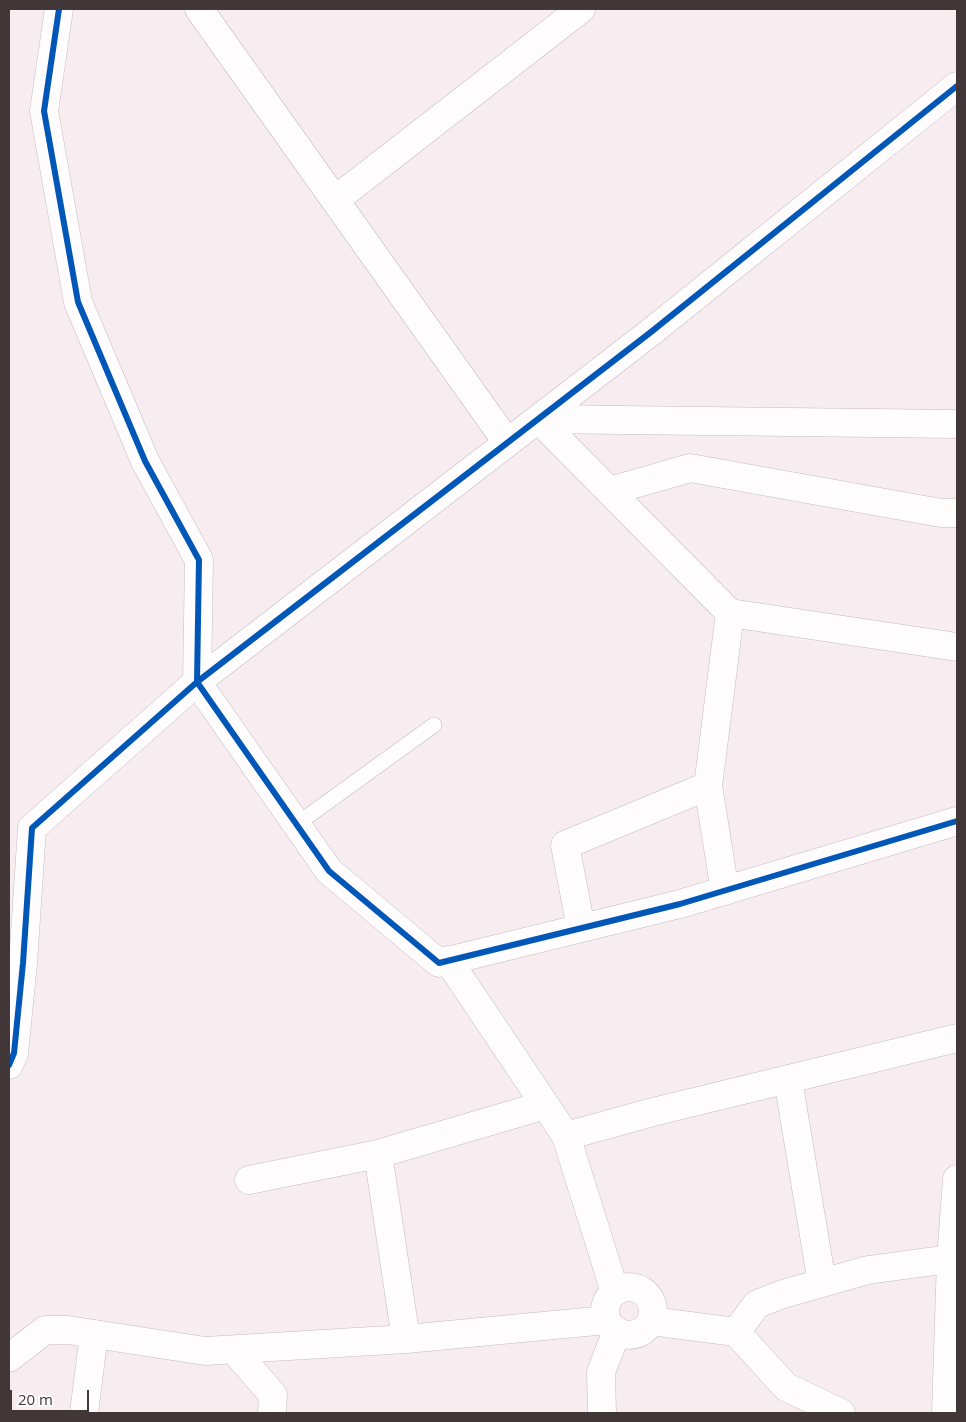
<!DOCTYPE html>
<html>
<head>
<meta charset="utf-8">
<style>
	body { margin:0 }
	#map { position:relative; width:966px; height:1422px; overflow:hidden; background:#f7ecef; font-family:"Open Sans",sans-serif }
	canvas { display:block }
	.frame { position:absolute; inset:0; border:10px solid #413638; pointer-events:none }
	.scale { position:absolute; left:10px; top:1390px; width:79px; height:22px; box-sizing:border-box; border:2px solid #413638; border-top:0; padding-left:6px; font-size:15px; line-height:18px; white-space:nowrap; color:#413638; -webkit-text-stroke:4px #fbfbfb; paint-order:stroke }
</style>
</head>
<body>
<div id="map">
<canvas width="966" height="1422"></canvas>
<div class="frame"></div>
<div class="scale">20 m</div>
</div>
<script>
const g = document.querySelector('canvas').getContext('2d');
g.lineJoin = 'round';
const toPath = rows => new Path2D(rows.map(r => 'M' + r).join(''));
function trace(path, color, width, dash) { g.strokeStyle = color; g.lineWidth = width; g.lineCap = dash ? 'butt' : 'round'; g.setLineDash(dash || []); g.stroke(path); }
const service = toPath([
	[297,824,434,725]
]);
const minor = toPath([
	[59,9,44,111,78,302,145,461,199,560,197,682,329,871,439,963,680,904,957,821],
	[199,9,507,442],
	[335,200,581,9],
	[538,419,730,613,708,786,725,891],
	[538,419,957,424],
	[610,491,690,468,941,513,957,513],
	[730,613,957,647],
	[581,928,565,845,708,786],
	[448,960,566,1136,615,1292],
	[9,1065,14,1053,23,963,32,828,197,682,651,332,957,86],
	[788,1080,822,1283],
	[566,1136,653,1112,957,1038],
	[249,1180,378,1154],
	'605 1311a24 24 0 1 1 48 0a24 24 0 1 1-48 0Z',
	[651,1321,736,1332,786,1387,841,1413],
	[736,1332,757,1304,783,1294,868,1270,957,1258],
	[406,1339,378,1154,545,1105],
	[234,1350,273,1395,272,1413],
	[9,1358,45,1330,68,1330,205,1351,406,1339,607,1320],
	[84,1413,94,1334],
	[602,1413,601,1372,617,1331],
	[946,1413,951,1259,957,1179]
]);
trace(service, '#c6bbbe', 16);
trace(minor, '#c6bbbe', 29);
trace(service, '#fefcfd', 15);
trace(minor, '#fefcfd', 28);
trace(toPath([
	[59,9,44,111,78,302,145,461,199,560,197,682,329,871,439,963,680,904,957,821],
	[9,1065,14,1053,23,963,32,828,197,682,651,332,957,86]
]), '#0057b8', 6);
</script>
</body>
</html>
